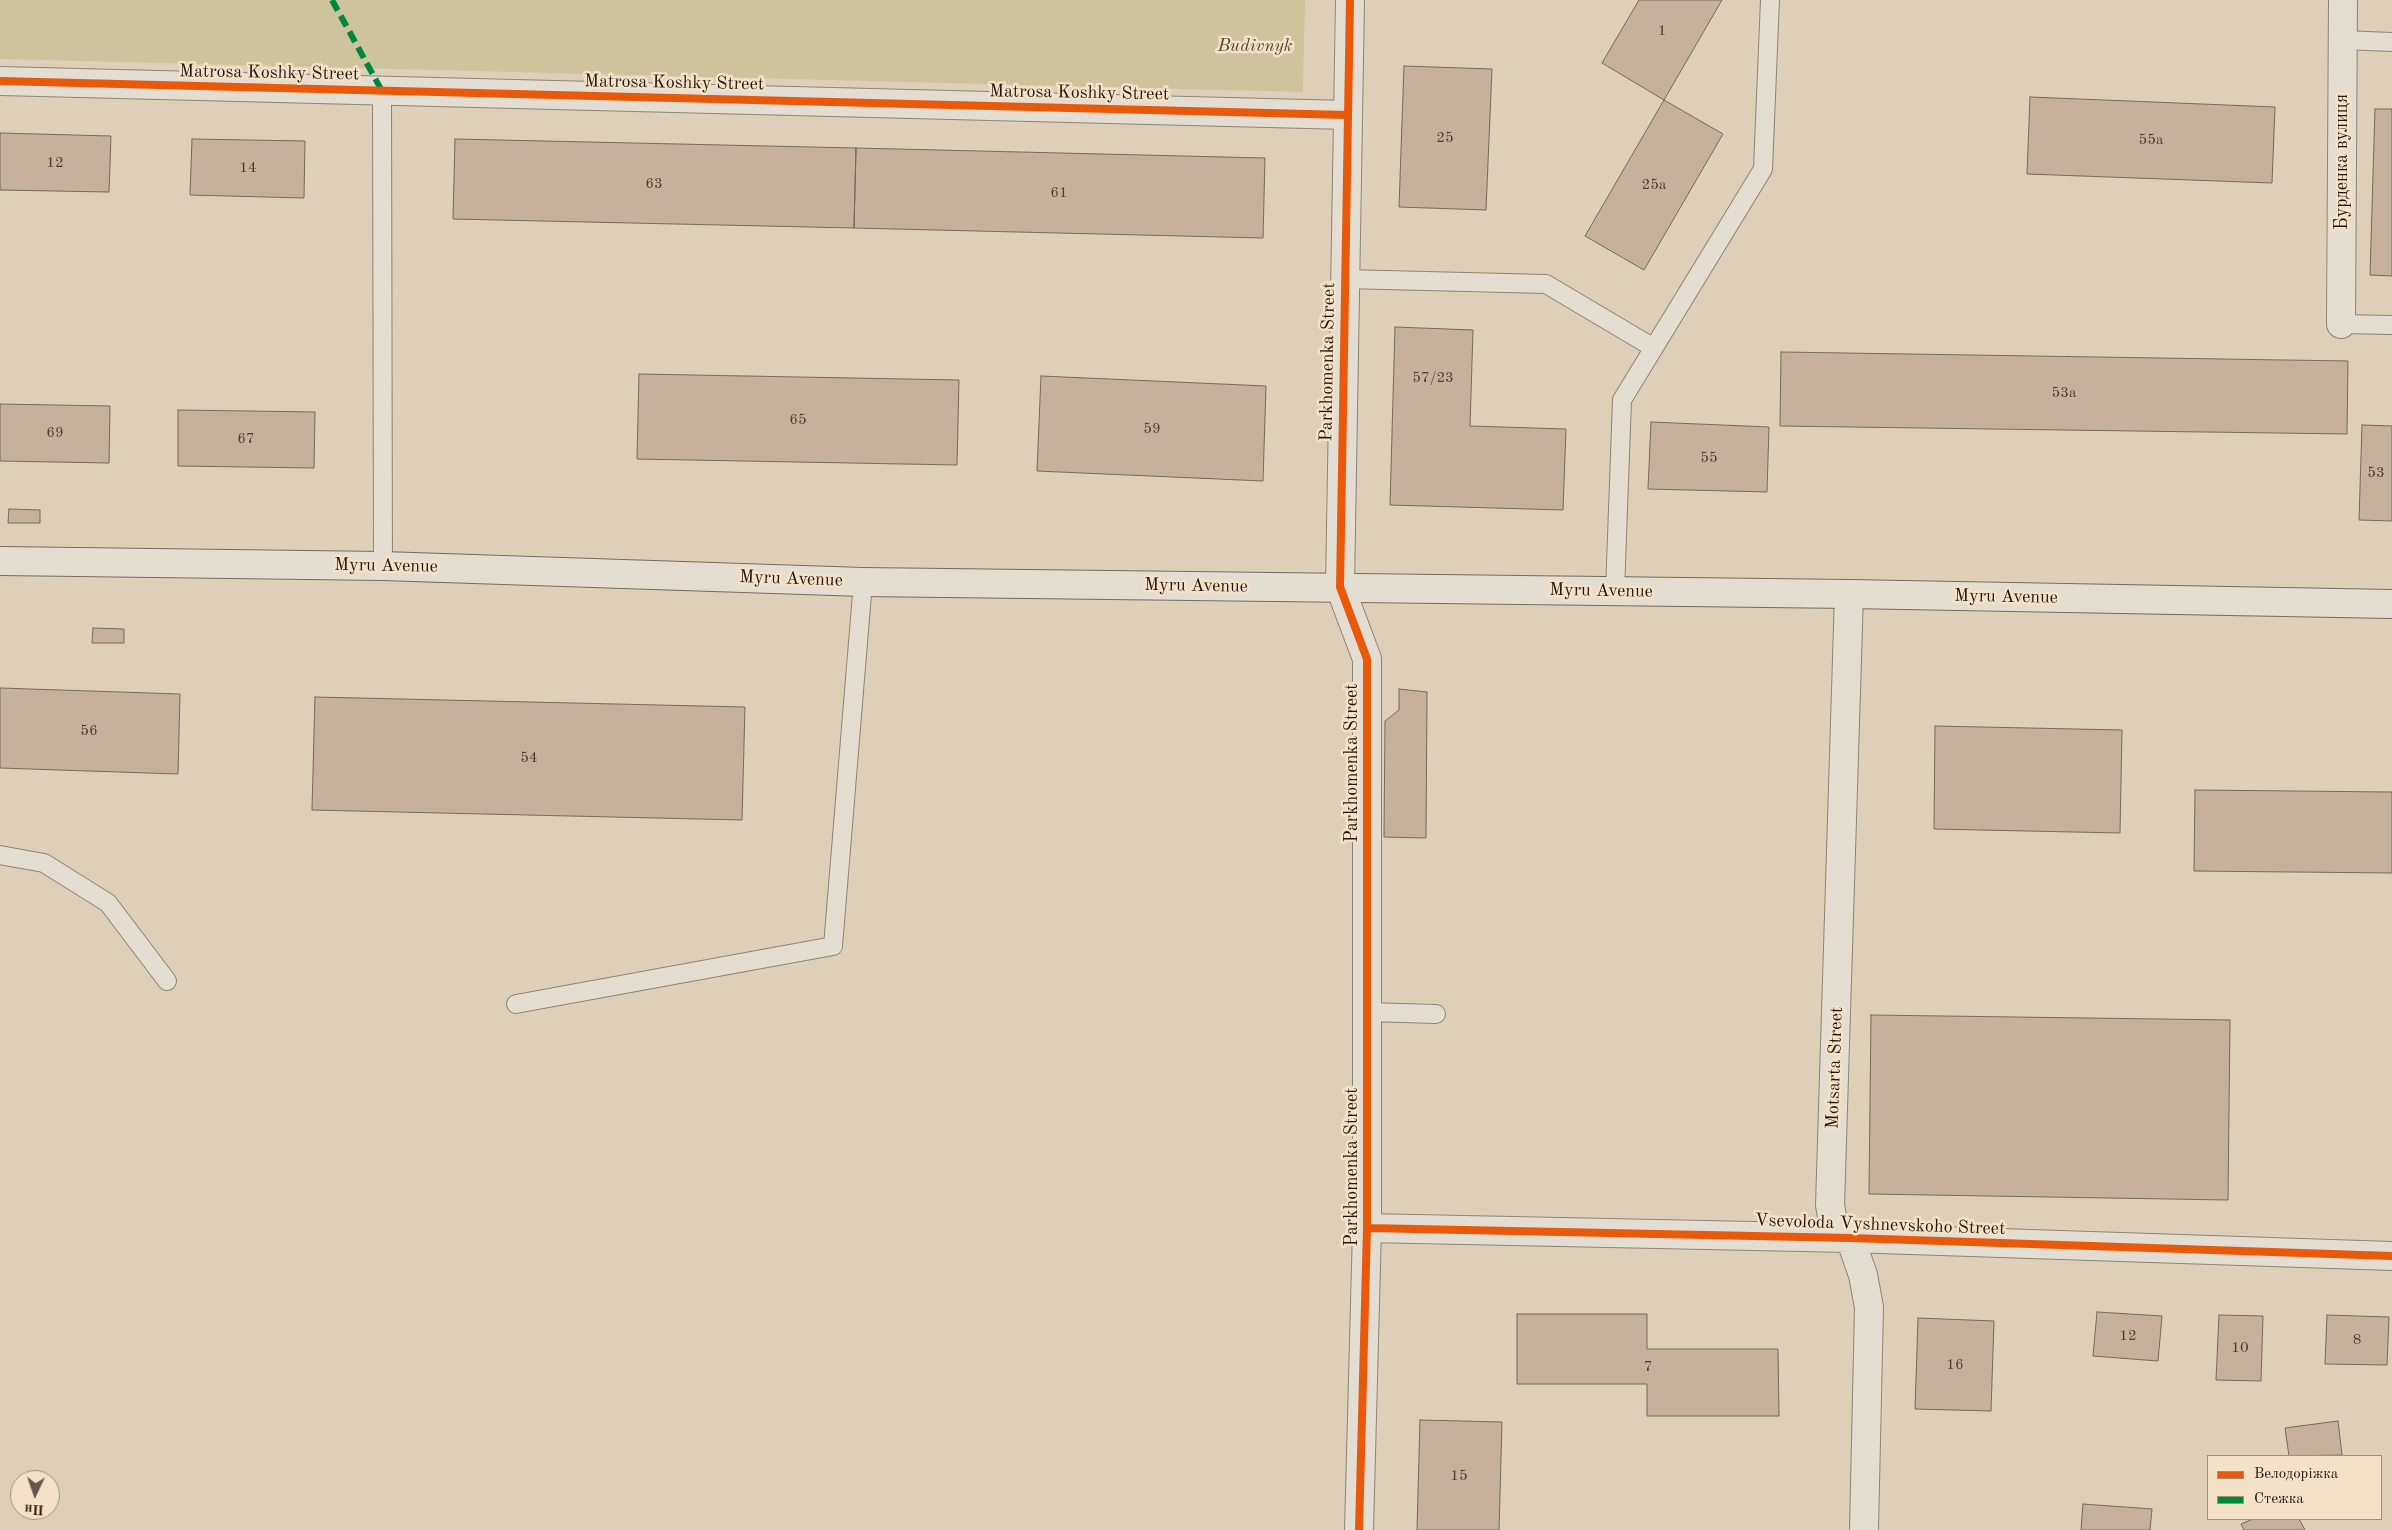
<!DOCTYPE html>
<html>
<head>
<meta charset="utf-8">
<style>
	body { margin:0 }
	#map { position:relative; width:2392px; height:1530px; overflow:hidden; background:#ded0b8; font-family:"Old Standard TT",serif }
	canvas { display:block }
	.legend { position:absolute; left:2207px; top:1455px; width:175px; height:65px; box-sizing:border-box; background:#f3e2c7; border:1px solid #a0907d; margin:0; padding:6px 9px; list-style:none; font-size:15px; color:#23150f }
	.legend li { display:flex; align-items:center; gap:10px; height:25px }
	.legend b { width:25px; border:1px solid #a0907d }
	.north { position:absolute; left:10px; top:1470px; width:50px; height:50px; box-sizing:border-box; background:#f3e2c7; border:1px solid #a0907d; border-radius:50%; rotate:183deg; font-size:14px; font-weight:700; line-height:20px; text-align:center; color:#23150f }
	.north::after { content:''; display:block; margin:auto; width:18px; height:22px; background:#64564a; clip-path:polygon(50% 0,100% 100%,50% 72%,0 100%) }
</style>
</head>
<body>
<div id="map">
<canvas width="2392" height="1530"></canvas>
<ul class="legend">
<li><b style="height:6px;background:#e8590c"></b>Велодоріжка</li>
<li><b style="height:6px;background:#00873e"></b>Стежка</li>
</ul>
<div class="north">Пн</div>
</div>
<script>
const g = document.querySelector('canvas').getContext('2d');
g.lineJoin = 'round';
function paint(path, color) { g.fillStyle = color; g.fill(path, 'evenodd'); }
const toPath = rows => new Path2D(rows.map(r => 'M' + r).join(''));
function trace(path, color, width, dash) { g.strokeStyle = color; g.lineWidth = width; g.lineCap = dash ? 'butt' : 'round'; g.setLineDash(dash || []); g.stroke(path); }
function write(font, color, halo, rows, align = 'center') {
  g.font = font + ' "Old Standard TT",serif'; g.lineWidth = 5; g.setLineDash([]); g.textBaseline = 'middle'; g.strokeStyle = halo; g.fillStyle = color; for (const [text, x, y, turn = 0] of rows) {
    g.save(); g.translate(x, y); g.rotate((+turn || 0) * Math.PI / 180); g.textAlign = isNaN(turn) ? turn : align; if (halo) g.strokeText(text, 0, 0); g.fillText(text, 0, 0); g.restore();
  }
}
paint(toPath([
	[0,0,1305,0,1303,92,0,59]
]), '#cdc49b');
const building = toPath([
	[1639,0,1722,0,1664,100,1602,63,1639,0],
	[1404,66,1492,69,1486,210,1399,207,1404,66],
	[2030,97,2275,107,2272,183,2027,174,2030,97],
	[1664,100,1723,134,1644,270,1585,236,1664,100],
	[2375,109,2392,109,2392,276,2370,275,2375,109],
	[0,133,111,136,109,192,0,190,0,133],
	[192,139,305,141,304,198,190,195,192,139],
	[455,139,856,148,854,228,453,219,455,139],
	[856,148,1265,158,1263,238,854,228,856,148],
	[1395,327,1473,330,1470,426,1566,429,1563,510,1390,505,1395,327],
	[1781,352,2348,361,2347,434,1780,426,1781,352],
	[639,374,959,380,957,465,637,459,639,374],
	[1041,376,1266,386,1263,481,1037,471,1041,376],
	[0,404,110,406,109,463,0,461,0,404],
	[178,410,315,412,314,468,178,466,178,410],
	[1651,422,1769,427,1767,492,1648,489,1651,422],
	[2362,425,2392,426,2392,521,2359,520,2362,425],
	[9,509,40,510,40,523,8,523,9,509],
	[93,628,124,629,124,643,92,643,93,628],
	[0,688,180,694,178,774,0,768,0,688],
	[1399,689,1427,692,1426,838,1384,837,1385,721,1399,710,1399,689],
	[315,697,745,707,742,820,312,810,315,697],
	[1935,726,2122,730,2120,833,1934,829,1935,726],
	[2195,790,2392,792,2392,873,2194,871,2195,790],
	[1871,1015,2230,1020,2228,1200,1869,1194,1871,1015],
	[2097,1312,2162,1316,2158,1361,2093,1356,2097,1312],
	[1517,1314,1647,1314,1647,1349,1778,1349,1779,1416,1647,1416,1647,1384,1517,1384,1517,1314],
	[2219,1315,2263,1316,2261,1381,2216,1380,2219,1315],
	[2327,1315,2389,1317,2387,1365,2325,1364,2327,1315],
	[1918,1318,1994,1321,1991,1411,1915,1409,1918,1318],
	[1420,1420,1502,1422,1499,1530,1417,1530,1420,1420],
	[2338,1421,2342,1455,2289,1456,2285,1428,2338,1421],
	[2083,1504,2152,1509,2150,1530,2081,1530,2083,1504],
	[2253,1519,2299,1519,2305,1530,2244,1530,2241,1524,2253,1519]
]);
paint(building, '#c5b19e');
trace(building, '#736b5f', 1);
const lane = toPath([
	[2343,40,2392,42],
	[382,91,383,566],
	[1345,279,1546,284,1654,348],
	[2341,324,2392,325],
	[1615,591,1622,400,1763,169,1770,0],
	[0,855,44,863,108,903,167,981],
	[516,1004,833,946,863,582],
	[1367,1012,1436,1014]
]);
const street = toPath([
	[1350,0,1340,587,1367,659,1367,1228,1359,1530],
	[0,81,1347,115],
	[2341,324,2343,0],
	[1849,594,1830,1205,1834,1227,1850,1238,1863,1275,1869,1307,1864,1530],
	[1367,1228,1850,1238,2392,1256]
]);
const secondary = toPath([
	[0,561,383,566,863,582,1849,594,2392,604]
]);
trace(lane, '#8e8476', 20);
trace(street, '#8e8476', 30);
trace(secondary, '#736b5f', 30);
trace(lane, '#e4ddd1', 18);
trace(street, '#e4ddd1', 28);
trace(secondary, '#e4ddd1', 28);
trace(toPath([
	[332,0,382,91]
]), '#00873e', 6, [12, 6]);
trace(toPath([
	[1350,0,1340,587,1367,659,1367,1228,1359,1530],
	[0,81,1347,115],
	[1367,1228,1850,1238,2392,1256]
]), '#e8590c', 8);
write('15px', '#4c3c33', null, [
	["1",1662,31],
	["25",1445,138],
	["55а",2151,140],
	["12",55,163],
	["14",248,168],
	["63",654,184],
	["25а",1654,185],
	["61",1059,193],
	["57/23",1433,378],
	["53а",2064,393],
	["65",798,420],
	["59",1152,429],
	["69",55,433],
	["67",246,439],
	["55",1709,458],
	["53",2376,473],
	["56",89,731],
	["54",529,758],
	["12",2128,1336],
	["8",2357,1340],
	["10",2240,1348],
	["16",1955,1365],
	["7",1648,1367],
	["15",1459,1476]
]);
write('italic 18px', '#524732', '#f3e2c7', [
	["Budivnyk",1255,46]
]);
write('18px', '#23150f', '#f3e2c7', [
	["Matrosa Koshky Street",269,73,1],
	["Matrosa Koshky Street",674,83,1],
	["Matrosa Koshky Street",1079,93,1],
	["Бурденка вулиця",2342,162,-90],
	["Parkhomenka Street",1328,362,-89],
	["Myru Avenue",386,566,1],
	["Myru Avenue",791,579,2],
	["Myru Avenue",1196,586,1],
	["Myru Avenue",1601,591,1],
	["Myru Avenue",2006,597,1],
	["Parkhomenka Street",1352,763,-90],
	["Motsarta Street",1835,1068,-88],
	["Parkhomenka Street",1352,1167,-90],
	["Vsevoloda Vyshnevskoho Street",1880,1225,2]
]);
</script>
</body>
</html>
